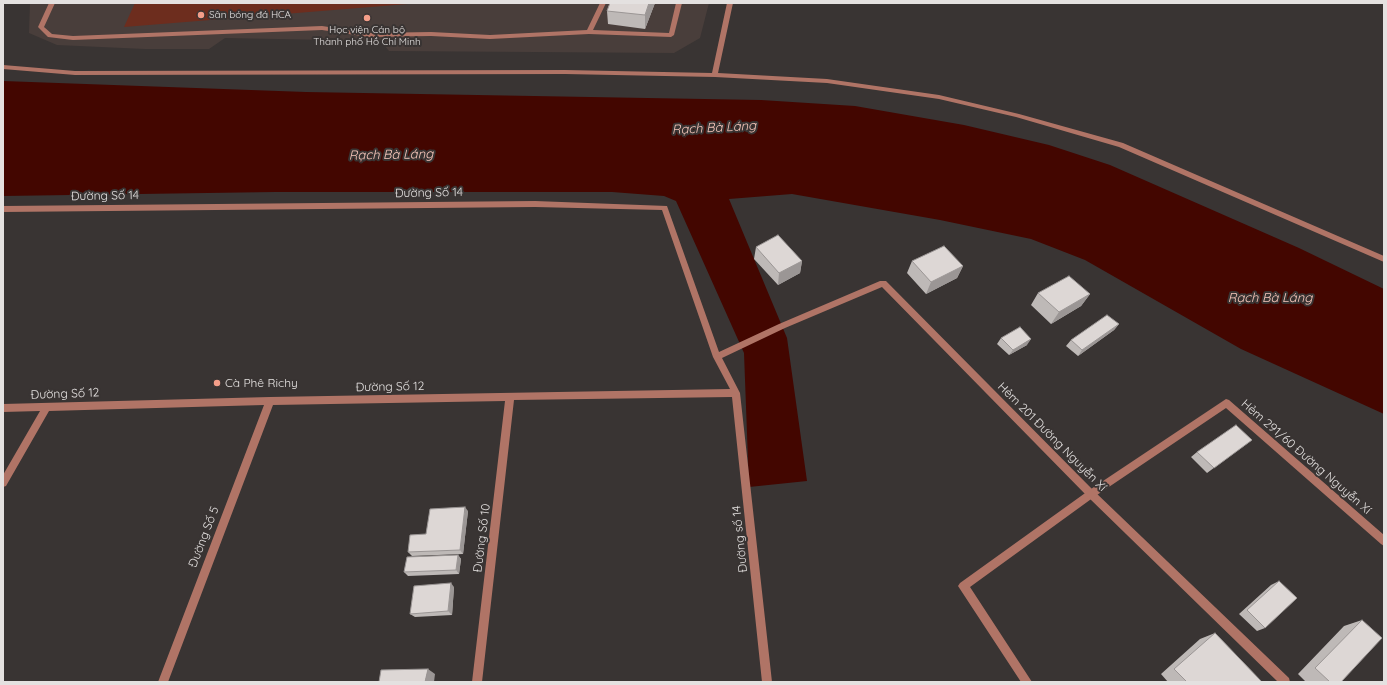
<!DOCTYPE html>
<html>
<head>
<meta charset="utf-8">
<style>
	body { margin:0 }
	#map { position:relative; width:1387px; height:685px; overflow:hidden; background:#393433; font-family:Quicksand,sans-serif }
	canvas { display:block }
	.frame { position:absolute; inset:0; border:4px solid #e4e1e0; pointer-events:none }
</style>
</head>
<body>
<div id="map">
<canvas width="1387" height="685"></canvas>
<div class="frame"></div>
</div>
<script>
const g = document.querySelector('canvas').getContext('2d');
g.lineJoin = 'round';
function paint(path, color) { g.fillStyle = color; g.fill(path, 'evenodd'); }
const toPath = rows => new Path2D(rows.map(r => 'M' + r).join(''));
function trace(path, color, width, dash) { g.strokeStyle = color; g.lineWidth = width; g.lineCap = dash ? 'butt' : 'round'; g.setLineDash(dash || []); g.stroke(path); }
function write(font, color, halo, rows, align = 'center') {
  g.font = font + ' Quicksand,sans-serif'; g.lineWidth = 4; g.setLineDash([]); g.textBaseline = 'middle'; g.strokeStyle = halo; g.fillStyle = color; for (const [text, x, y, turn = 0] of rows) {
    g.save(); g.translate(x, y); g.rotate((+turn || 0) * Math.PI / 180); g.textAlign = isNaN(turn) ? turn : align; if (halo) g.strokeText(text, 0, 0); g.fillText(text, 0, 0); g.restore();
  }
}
paint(toPath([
	[30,3,709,3,700,38,674,53,389,51,381,41,225,38,209,49,145,49,57,45,29,33]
]), '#493e3b');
paint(toPath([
	[135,3,420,3,124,27]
]), '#6d2d1e');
paint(toPath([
	[3,81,306,92,761,100,855,106,964,125,1049,145,1110,165,1299,248,1384,289,1384,414,1241,349,1085,260,1031,239,940,220,792,194,729,199,787,338,807,481,749,487,744,353,676,201,664,196,612,192,275,192,3,196]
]), '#430600');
paint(toPath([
	[49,3,55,3,44,27,52,34,73,36,322,26,369,33,431,32,490,35,587,30,600,3,606,3,593,30,669,33,676,3,682,3,674,35,671,37,589,34,490,39,431,36,369,37,322,30,73,40,48,37,38,27,49,3],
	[1226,399,1229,400,1384,535,1384,546,1381,544,1226,408,1094,497,970,587,1032,682,1021,682,960,589,958,586,960,583,1088,491,1226,399]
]), '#b07466');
paint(toPath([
	[727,3,733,3,718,73,827,79,939,95,1019,114,1123,143,1384,256,1384,262,1119,147,1016,117,939,99,827,83,715,77,565,74,75,75,3,69,3,65,75,71,565,70,712,73,727,3],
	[535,201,667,206,719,352,779,324,880,281,886,281,1094,491,1289,678,1290,682,1278,682,1088,497,882,287,785,328,722,358,740,393,772,682,762,682,732,397,514,400,482,682,472,682,505,401,273,405,168,682,158,682,264,405,49,411,6,486,3,487,3,475,40,411,3,412,3,404,270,397,730,389,713,357,662,210,535,207,3,212,3,206,535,201]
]), '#b07466');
paint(toPath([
	[610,3,655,3,645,29,608,24,607,11],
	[756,247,802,261,800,273,778,285,754,259],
	[912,261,963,266,957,278,926,294,907,273],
	[1038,293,1090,294,1081,306,1051,324,1031,305],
	[1119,324,1114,330,1078,356,1066,346,1071,340],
	[1001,338,1027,345,1009,355,997,344],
	[1252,440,1207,473,1191,457,1197,452],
	[468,511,463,554,412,556,408,552,426,534],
	[458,555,461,559,459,574,408,576,404,572],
	[1279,581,1265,628,1257,631,1239,614,1271,585],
	[454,587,452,615,415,617,410,614],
	[1362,620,1341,682,1306,682,1298,674,1344,626],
	[1215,633,1262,682,1168,682,1161,674,1200,639]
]), '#beb9b7');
paint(toPath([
	[649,3,655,3,645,29,645,15],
	[802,261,800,273,778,285,779,273],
	[963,266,957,278,926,294,931,282],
	[1090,294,1081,306,1051,324,1059,312],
	[1119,324,1114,330,1078,356,1082,350],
	[1031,339,1027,345,1009,355,1013,350],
	[465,507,468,511,463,554,460,550],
	[458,555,461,559,459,574,456,570],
	[451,583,454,587,452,615,448,611],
	[428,669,435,674,434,682,425,682]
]), '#9b9695');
const building = toPath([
	[610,3,649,3,645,15,607,11,610,3],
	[778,235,802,261,779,273,756,247,778,235],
	[944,246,963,266,931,282,912,261,944,246],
	[1069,276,1090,294,1059,312,1038,293,1069,276],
	[1107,315,1119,324,1082,350,1071,340,1107,315],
	[1020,327,1031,339,1013,350,1001,338,1020,327],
	[1236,425,1252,440,1214,468,1197,452,1236,425],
	[465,507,460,550,408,552,410,535,426,534,430,509,465,507],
	[458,555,456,570,404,572,407,557,458,555],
	[1279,581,1297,598,1265,628,1247,610,1279,581],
	[451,583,448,611,410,614,414,586,451,583],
	[1362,620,1382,638,1341,682,1330,682,1315,668,1362,620],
	[1215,633,1262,682,1187,682,1174,669,1215,633],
	[428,669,425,682,379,682,381,670,428,669]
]);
paint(building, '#ddd7d5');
trace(building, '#9b9695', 1);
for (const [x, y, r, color] of [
	[201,15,4,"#f49e89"],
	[367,18,4,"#f49e89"],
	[217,383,4,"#f49e89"]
]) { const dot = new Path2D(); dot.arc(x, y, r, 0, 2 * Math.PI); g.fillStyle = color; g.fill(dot); trace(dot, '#393433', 1.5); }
write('10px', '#e4e1e0', '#393433', [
	["Sân bóng đá HCA",209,15],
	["Học viện Cán bộ",367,30,"center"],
	["Thành phố Hồ Chí Minh",367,42,"center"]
], 'left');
write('12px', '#e4e1e0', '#393433', [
	["Đường Số 14",429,193,-1],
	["Đường Số 14",105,196,-1],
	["Đường Số 12",390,387,-1],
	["Đường Số 12",65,394,-2],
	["Hẻm 201 Đường Nguyễn Xí",1052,437,45],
	["Hẻm 291/60 Đường Nguyễn Xí",1306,457,41],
	["Đường Số 5",204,537,-69],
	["Đường Số 10",482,538,-83],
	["Đường số 14",740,539,-96]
]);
write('12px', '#e4e1e0', '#393433', [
	["Cà Phê Richy",225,383]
], 'left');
write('italic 13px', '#f7c6ba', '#393433', [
	["Rạch Bà Láng",714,128,-3],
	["Rạch Bà Láng",391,155,-1],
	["Rạch Bà Láng",1270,298]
]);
</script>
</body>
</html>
